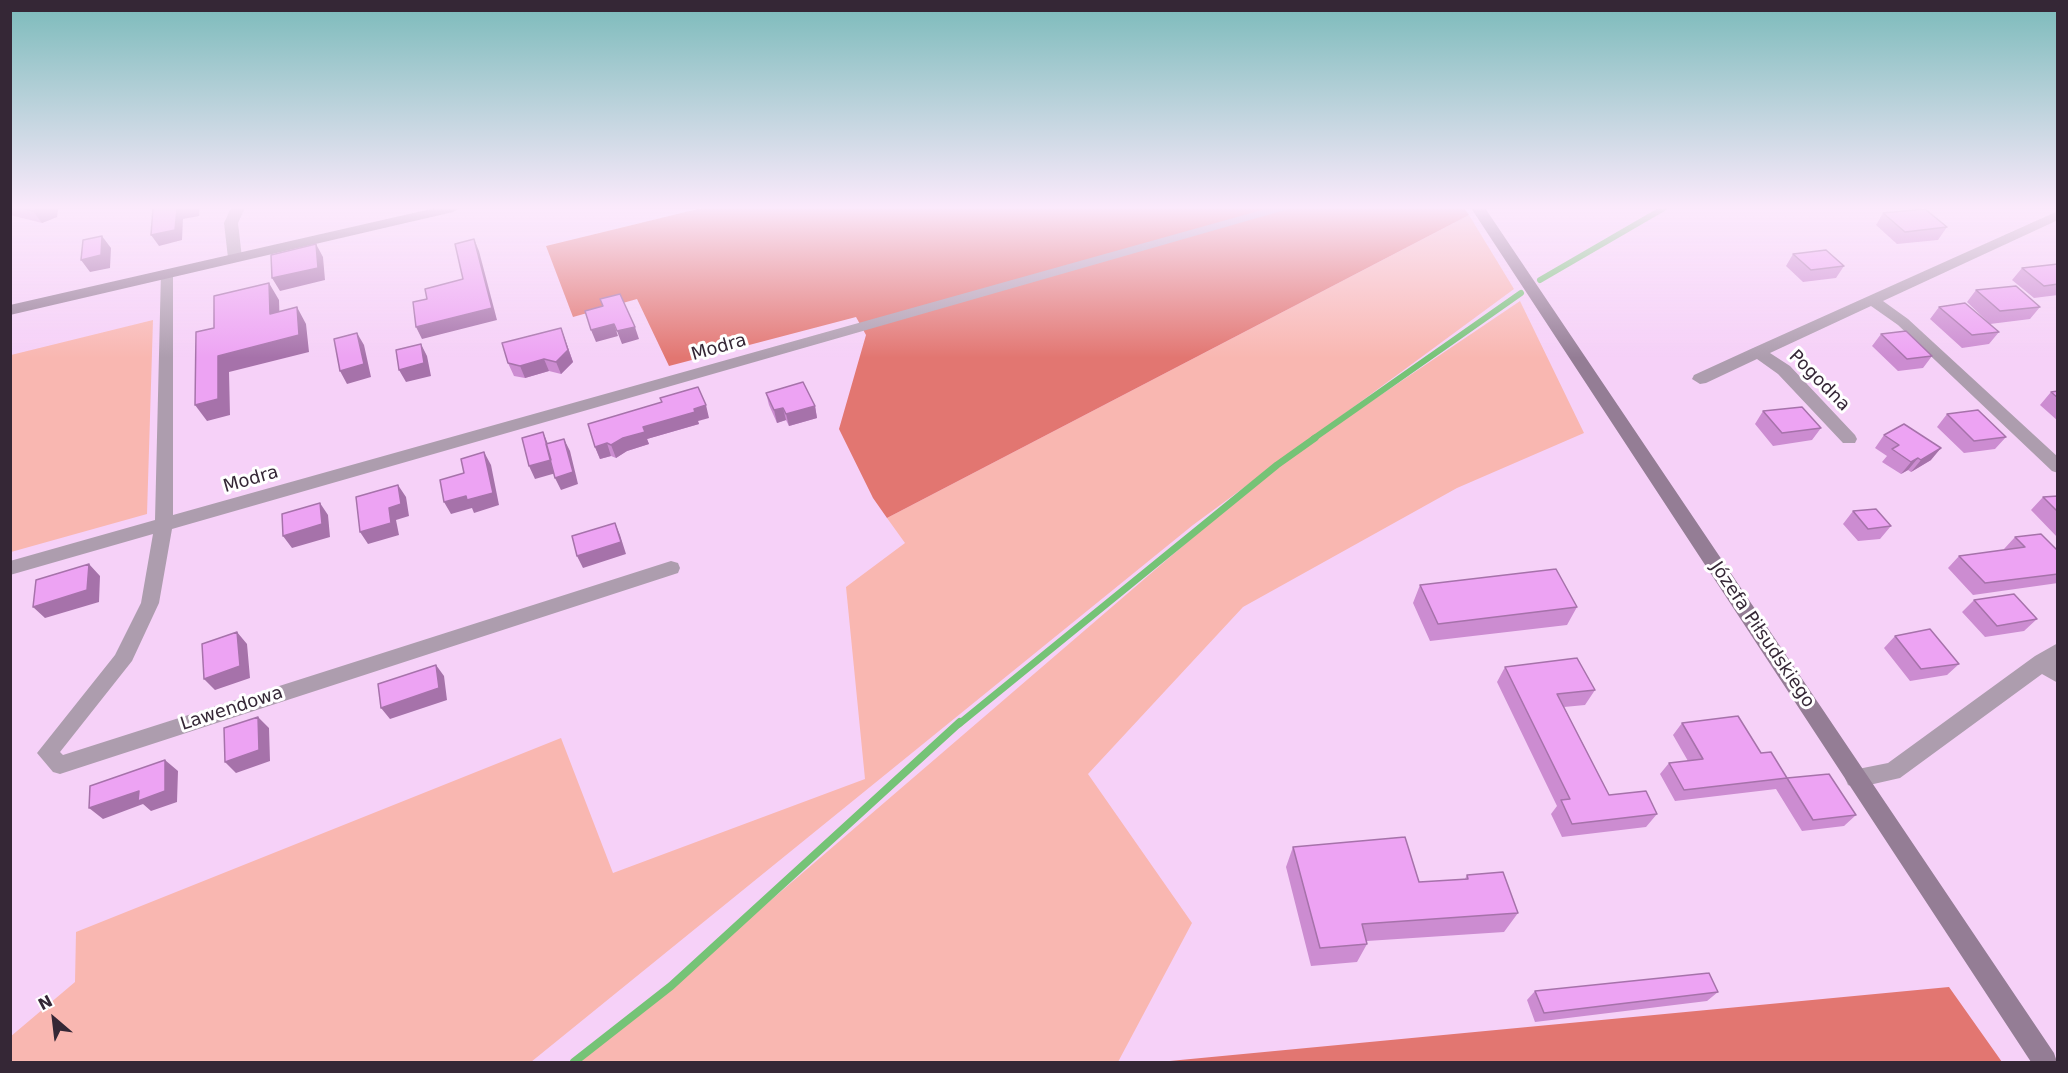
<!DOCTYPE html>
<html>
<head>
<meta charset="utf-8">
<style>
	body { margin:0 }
	#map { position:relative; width:2068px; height:1073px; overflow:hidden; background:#f6d1f8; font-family:"DejaVu Sans",sans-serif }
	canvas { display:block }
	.frame { position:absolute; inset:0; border:12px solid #352736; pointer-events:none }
	.north { position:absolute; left:24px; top:989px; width:60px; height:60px; -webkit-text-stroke:4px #fff; paint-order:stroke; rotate:332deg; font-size:16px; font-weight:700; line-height:24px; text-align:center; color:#352736 }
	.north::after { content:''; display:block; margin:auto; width:21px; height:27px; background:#352736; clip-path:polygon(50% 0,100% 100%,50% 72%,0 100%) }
</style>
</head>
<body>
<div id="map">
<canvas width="2068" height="1073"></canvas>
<div class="frame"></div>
<div class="north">N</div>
</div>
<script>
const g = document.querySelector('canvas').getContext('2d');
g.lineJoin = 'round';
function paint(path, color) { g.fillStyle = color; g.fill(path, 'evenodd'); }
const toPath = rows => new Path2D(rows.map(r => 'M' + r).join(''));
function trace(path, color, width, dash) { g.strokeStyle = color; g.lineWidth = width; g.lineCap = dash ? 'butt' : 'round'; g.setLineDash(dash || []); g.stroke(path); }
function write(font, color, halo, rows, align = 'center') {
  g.font = font + ' "DejaVu Sans",sans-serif'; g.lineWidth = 6; g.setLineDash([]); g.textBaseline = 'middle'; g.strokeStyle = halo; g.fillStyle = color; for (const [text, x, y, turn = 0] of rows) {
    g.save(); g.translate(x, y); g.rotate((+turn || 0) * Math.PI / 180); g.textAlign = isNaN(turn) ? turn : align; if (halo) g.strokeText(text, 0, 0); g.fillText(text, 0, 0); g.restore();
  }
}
paint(toPath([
	[1469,215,1514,289,1193,525,531,1062,11,1062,10,1037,75,982,76,932,561,738,613,873,865,779,846,587,905,543,887,518],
	[1520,301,1584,433,1457,488,1243,607,1088,774,1192,923,1118,1062,574,1062,671,986,1277,465],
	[153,320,147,514,11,552,11,355]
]), '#f9b7b1');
paint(toPath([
	[702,208,1464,208,1469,215,887,518,873,498,839,429,866,335,856,317,669,366,637,299,573,317,546,246],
	[1949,987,2002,1062,1159,1062]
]), '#e27671');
trace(toPath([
	[1540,280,1664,208],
	[1313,439,1521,293]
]), '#75c376', 6);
trace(toPath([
	[959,724,1277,465,1315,438]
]), '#75c376', 7);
trace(toPath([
	[574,1062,671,986,960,722]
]), '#75c376', 8);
paint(toPath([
	[231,208,245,208,238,223,242,258,235,262,228,258,224,223,231,208],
	[1269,208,1292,208,172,529,159,603,132,661,60,752,63,755,671,561,678,563,680,568,678,573,60,774,53,772,37,753,115,655,141,603,153,534,10,575,10,561,155,520,161,271,166,270,173,274,173,515,1269,208],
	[2058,211,2058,220,1883,301,1908,319,2058,457,2058,473,2052,471,1898,325,1871,306,1770,353,1790,366,1855,435,1857,439,1855,443,1843,443,1778,374,1757,359,1706,383,1700,384,1692,379,1694,375,1753,348,2058,211],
	[2058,643,2058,683,2042,674,1900,778,1856,788,1848,785,1845,778,1848,771,1888,763,2035,656,2058,643]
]), '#ad9dae');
paint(toPath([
	[435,208,460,208,453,212,10,315,10,305,435,208],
	[1471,208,1485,208,2054,1053,2057,1062,2031,1062,1471,208]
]), '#947d95');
paint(toPath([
	[10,208,58,208,57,217,42,223,10,215],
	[1883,213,1947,227,1938,240,1897,244,1876,225],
	[1793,254,1844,266,1836,278,1803,282,1786,266],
	[2058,264,2058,295,2034,298,2012,280,2022,268],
	[1976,290,2040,307,2030,319,1990,324,1967,302],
	[1939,307,1999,332,1989,344,1962,348,1930,319],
	[561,328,573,362,561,374,549,371,525,378,514,376,508,363],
	[1881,334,1932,356,1923,368,1898,371,1872,346],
	[2058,391,2058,421,2040,405,2051,392],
	[766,393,815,406,817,418,789,426,786,420,777,423,769,405],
	[1763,411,1821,428,1812,440,1773,446,1755,424],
	[1947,414,2006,437,1995,449,1964,453,1937,427],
	[709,418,698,421,699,424,647,439,649,444,627,451,616,458,611,456,600,459,595,447],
	[1884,435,1931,460,1911,472,1908,470,1901,474,1882,462,1887,456,1875,448],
	[2058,496,2058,538,2031,510,2043,497],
	[1853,511,1891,526,1880,539,1858,541,1843,524],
	[2015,537,2058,551,2058,583,1973,595,1948,568,1959,556,2005,550,2004,549],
	[1420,585,1577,607,1567,625,1430,641,1413,603],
	[1974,600,2037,619,2024,631,1985,637,1962,612],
	[1895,636,1959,664,1947,675,1910,681,1884,648],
	[1505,667,1595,690,1585,705,1564,707,1609,795,1657,814,1646,827,1562,837,1551,814,1557,806,1497,682],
	[1682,723,1761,753,1787,778,1856,815,1844,826,1802,831,1776,789,1675,801,1660,774,1669,763,1688,761,1673,735],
	[1293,847,1419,882,1465,879,1467,875,1518,913,1504,932,1367,941,1367,944,1357,962,1311,966,1286,867],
	[1535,991,1718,992,1707,1001,1535,1022,1527,1000]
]), '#cc8cd1');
paint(toPath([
	[40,208,58,208,57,217,42,223,33,211],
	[176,208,200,208,199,216,183,219,182,240,159,246,151,235],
	[102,236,111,248,110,268,90,272,81,260],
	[474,239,479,251,497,320,422,339,416,327,492,308],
	[316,244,323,257,325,280,280,291,272,278],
	[269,283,279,300,280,330,270,314],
	[297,307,306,324,309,352,229,372,230,415,207,421,195,405,218,356],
	[614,324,618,336,596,342,591,330],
	[635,327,639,339,622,344,617,331],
	[561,328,573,362,561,374,556,362],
	[357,333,364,345,371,377,347,384,340,371],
	[421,344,427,356,431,376,406,382,399,370],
	[544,359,549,371,525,378,520,366],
	[706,405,709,418,698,421,699,424,647,439,649,444,627,451,616,458,611,445,643,427],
	[815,406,817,418,789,426,786,414],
	[783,408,786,420,777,423,774,410],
	[543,432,548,444,556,473,535,479,529,466],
	[564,439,570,451,578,484,561,490,555,478],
	[607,443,611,456,600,459,595,447],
	[1941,448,1931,460,1911,472,1921,460],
	[484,452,491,465,499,505,474,513,472,508,451,514,444,502],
	[1918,458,1908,470,1901,474,1911,462],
	[398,485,406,497,409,516,396,520,399,535,368,544,360,532],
	[320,503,328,515,330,537,292,548,283,536],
	[615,523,620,535,626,554,583,568,577,556],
	[89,564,100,576,99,602,45,618,33,607],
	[237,632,247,644,250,678,215,690,204,679],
	[436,665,444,676,447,700,390,719,381,708],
	[258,717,269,728,270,761,236,773,225,762],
	[165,760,178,771,177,802,151,811,143,804,103,819,89,808,139,791]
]), '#a672aa');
const building = toPath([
	[23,208,40,208,33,211,23,208],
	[153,208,177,208,175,230,151,235,153,208],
	[1925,209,1947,227,1905,232,1883,213,1925,209],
	[102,236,101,255,81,260,83,240,102,236],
	[474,239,492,308,416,327,413,302,427,299,425,289,463,279,455,244,474,239],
	[316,244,318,268,272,278,271,255,316,244],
	[1826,250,1844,266,1811,270,1793,254,1826,250],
	[2058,264,2058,284,2044,286,2022,268,2058,264],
	[269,283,270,314,297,307,299,335,218,356,218,399,195,405,196,332,214,328,214,296,269,283],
	[2016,286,2040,307,2000,311,1976,290,2016,286],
	[620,294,635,327,617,331,614,324,591,330,585,311,603,306,600,299,620,294],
	[1965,303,1999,332,1972,335,1939,307,1965,303],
	[561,328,568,350,556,362,544,359,520,366,508,363,502,343,561,328],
	[1906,331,1932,356,1907,359,1881,334,1906,331],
	[357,333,364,364,340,371,334,339,357,333],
	[421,344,424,363,399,370,396,350,421,344],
	[803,382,815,406,786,414,783,408,774,410,766,393,803,382],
	[698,387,706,405,694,409,695,412,643,427,645,432,623,438,611,445,607,443,595,447,588,424,662,402,660,398,698,387],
	[2058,391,2058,398,2051,392,2058,391],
	[1802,407,1821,428,1782,433,1763,411,1802,407],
	[1978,410,2006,437,1974,441,1947,414,1978,410],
	[1904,424,1941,448,1921,460,1918,458,1911,462,1892,449,1899,445,1884,435,1904,424],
	[543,432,551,460,529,466,522,438,543,432],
	[564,439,573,472,555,478,546,444,564,439],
	[484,452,493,493,467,500,466,496,444,502,440,480,464,473,461,459,484,452],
	[398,485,401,504,389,508,391,523,360,532,356,497,398,485],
	[2058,496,2058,512,2043,497,2058,496],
	[320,503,322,524,283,536,282,514,320,503],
	[1876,509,1891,526,1868,529,1853,511,1876,509],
	[615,523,621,542,577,556,572,536,615,523],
	[2041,534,2058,551,2058,574,1985,583,1959,556,2025,547,2015,537,2041,534],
	[89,564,87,590,33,607,36,580,89,564],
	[1556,569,1577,607,1438,624,1420,585,1556,569],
	[2014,594,2037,619,1997,626,1974,600,2014,594],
	[1930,629,1959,664,1921,669,1895,636,1930,629],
	[237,632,240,666,204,679,202,644,237,632],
	[1577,658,1595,690,1557,694,1609,795,1646,791,1657,814,1572,824,1561,800,1570,799,1505,667,1577,658],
	[436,665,439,688,381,708,378,684,436,665],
	[1738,716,1761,753,1771,752,1787,778,1684,790,1669,763,1703,759,1682,723,1738,716],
	[258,717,259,750,225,762,224,728,258,717],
	[165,760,165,791,138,801,139,791,89,808,90,786,165,760],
	[1829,774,1856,815,1813,820,1787,778,1829,774],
	[1405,837,1419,882,1468,879,1467,875,1503,872,1518,913,1362,924,1367,944,1320,948,1293,847,1405,837],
	[1709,973,1718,992,1544,1013,1535,991,1709,973]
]);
paint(building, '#eda3f3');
trace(building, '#a672aa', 1.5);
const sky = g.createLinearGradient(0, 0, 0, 358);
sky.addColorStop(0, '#7ababa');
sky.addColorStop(0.58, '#fbeafc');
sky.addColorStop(1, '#fbeafc00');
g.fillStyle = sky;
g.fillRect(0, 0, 2068, 358);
write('18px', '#352736', '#fff', [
	["Modra",719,348,-16],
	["Pogodna",1819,381,45],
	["Modra",251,480,-16],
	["Józefa Piłsudskiego",1762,635,56],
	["Lawendowa",232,709,-18]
]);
</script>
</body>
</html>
